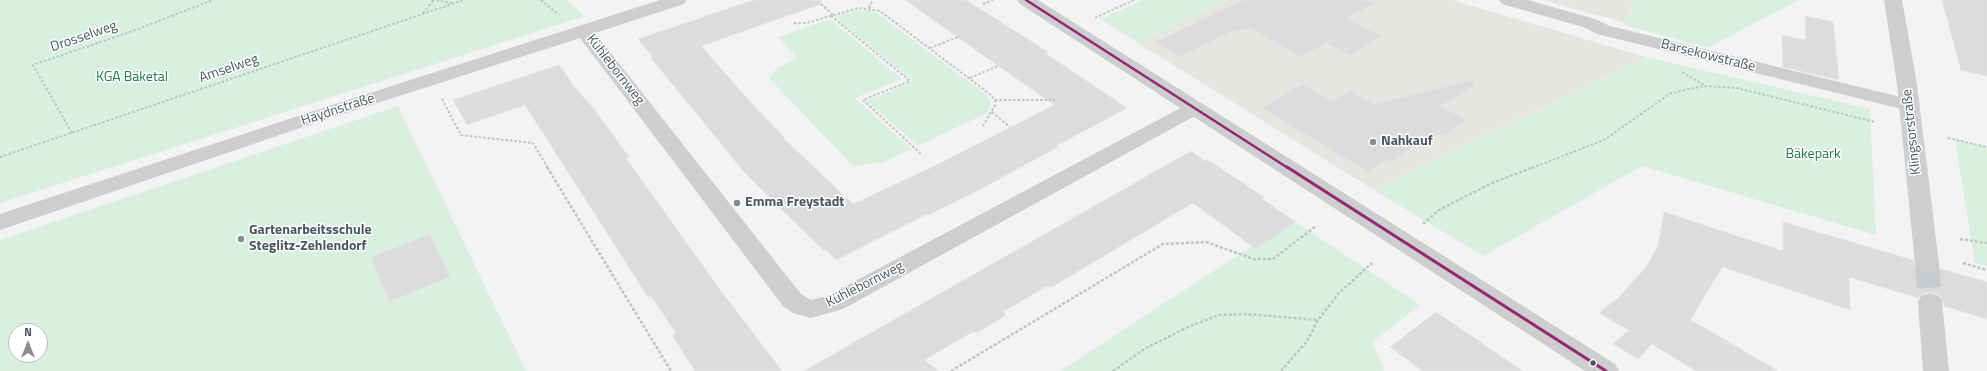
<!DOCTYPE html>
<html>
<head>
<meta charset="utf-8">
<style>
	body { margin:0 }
	#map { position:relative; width:1987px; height:371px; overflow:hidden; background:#f3f3f3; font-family:"Titillium Web",sans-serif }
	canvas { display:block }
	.north { position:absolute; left:8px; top:323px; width:40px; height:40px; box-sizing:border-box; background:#fff; border:1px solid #b7bbbf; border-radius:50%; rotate:0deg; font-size:11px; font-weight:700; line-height:16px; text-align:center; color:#4a565e }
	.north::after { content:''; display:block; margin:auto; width:14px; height:18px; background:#858d92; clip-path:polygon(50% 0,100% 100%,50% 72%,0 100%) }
</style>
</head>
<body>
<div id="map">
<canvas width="1987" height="371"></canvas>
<div class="north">N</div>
</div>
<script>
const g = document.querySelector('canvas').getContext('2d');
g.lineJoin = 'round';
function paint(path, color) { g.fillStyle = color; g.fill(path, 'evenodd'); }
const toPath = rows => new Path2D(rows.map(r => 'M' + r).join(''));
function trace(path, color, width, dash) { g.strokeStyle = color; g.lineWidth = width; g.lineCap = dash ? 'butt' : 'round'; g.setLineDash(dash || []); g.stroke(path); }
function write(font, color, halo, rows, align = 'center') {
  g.font = font + ' "Titillium Web",sans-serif'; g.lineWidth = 3; g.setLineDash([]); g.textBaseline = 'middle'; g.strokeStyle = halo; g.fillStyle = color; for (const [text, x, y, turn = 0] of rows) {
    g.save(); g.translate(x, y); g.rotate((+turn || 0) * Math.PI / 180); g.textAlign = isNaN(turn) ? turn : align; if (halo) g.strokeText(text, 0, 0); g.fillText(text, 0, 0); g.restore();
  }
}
paint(toPath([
	[1227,0,1452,0,1646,57,1374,190,1138,43],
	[1543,0,1634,0,1625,23]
]), '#e7e5e1');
paint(toPath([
	[0,0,566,0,585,16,0,203],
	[1143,0,1227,0,1138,43,1100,19],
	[1634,0,1798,0,1708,48,1624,25],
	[855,10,867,10,877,13,987,95,991,104,987,113,918,146,867,101,913,81,834,17],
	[830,19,902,79,855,98,911,149,884,162,853,166,769,78,776,69,797,58,778,37],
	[1646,57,1870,109,1876,235,1642,166,1483,256,1374,190],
	[398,106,526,371,0,371,0,240],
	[16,331,40,331,40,355,16,355],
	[1955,139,1987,147,1987,266,1975,263],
	[1296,222,1420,305,1373,342,1384,369,1381,371,1060,371,1252,246]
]), '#d9f0e1');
const building = toPath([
	[754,0,821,0,821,4,701,46,755,107,784,137,783,138,853,204,935,166,1054,105,905,0,966,0,1048,52,1045,53,1127,108,1056,146,1058,147,973,193,928,215,927,214,836,260,826,250,824,251,745,173,651,58,653,57,638,39,754,0],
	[1242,0,1382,0,1346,18,1381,36,1350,56,1326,43,1301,57,1250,28,1237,32,1234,30,1180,57,1155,42,1242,0],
	[1942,0,1987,0,1987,76,1961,70,1942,0],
	[1805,16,1833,22,1839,80,1783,67,1782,35,1806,40,1805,16],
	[559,65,576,89,594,109,629,157,626,158,724,295,782,371,695,371,672,335,676,333,651,296,648,297,525,105,467,125,453,100,559,65],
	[1472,80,1475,86,1440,106,1468,120,1444,136,1440,134,1418,149,1413,147,1390,162,1386,160,1368,172,1261,108,1302,84,1332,101,1350,90,1374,104,1472,80],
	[1191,151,1205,161,1208,160,1264,197,1262,199,1296,222,1256,249,1193,203,1050,288,1047,286,1003,312,1006,315,977,333,974,331,924,360,939,371,804,371,1191,151],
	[1664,212,1783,251,1783,222,1913,260,1914,265,1919,271,1927,273,1935,271,1938,268,1987,282,1987,319,1944,306,1940,295,1930,292,1921,295,1918,298,1849,277,1850,310,1723,267,1706,293,1691,320,1778,371,1696,371,1652,344,1638,359,1613,344,1629,330,1599,313,1619,297,1647,266,1658,245,1664,212],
	[430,234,450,277,389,302,371,257,430,234],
	[1436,312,1523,371,1423,371,1390,347,1436,312]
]);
paint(building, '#dcdcdd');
trace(building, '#e4e5e5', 1);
trace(toPath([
	[1927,264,1930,302]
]), '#c9ccce', 24, [24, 12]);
trace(toPath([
	[432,0,453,3],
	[541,0,559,15],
	[821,4,833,15],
	[983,4,993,0],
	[869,8,873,0],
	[423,13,433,1],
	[831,16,910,81,863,100,922,155],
	[1095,18,1134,0],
	[794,23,807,23,858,8,880,11,991,95,995,100,995,105,983,126],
	[930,48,958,37],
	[1682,72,1704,85],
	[970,78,998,66],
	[442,99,461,135,533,143,548,168],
	[995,100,1055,100],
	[992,112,1010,127],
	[72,133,33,65,130,32,213,0],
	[1948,138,1987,147],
	[0,157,464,0],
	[1532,168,1604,140,1671,93,1704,86,1737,88,1875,122]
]), '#bbc6c2', 2, [2.5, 2]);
trace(toPath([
	[547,167,671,371],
	[1423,224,1439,210,1492,183,1534,167],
	[1960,239,1987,243],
	[1963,263,1987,270],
	[951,371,1163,244,1206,242,1254,259,1273,259,1316,226],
	[1113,371,1146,348,1188,327,1219,315,1247,314,1318,320],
	[1281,371,1307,341,1318,320,1339,293,1372,263]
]), '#bbc6c2', 2.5, [3, 2]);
paint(toPath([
	[660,0,687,0,684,4,595,33,801,294,811,300,827,296,1188,104,1195,102,1202,104,1205,108,1202,112,843,309,811,318,793,313,783,306,580,38,309,125,0,230,0,214,295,117,660,0],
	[1499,0,1528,0,1595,19,1610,26,1917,101,1920,105,1917,109,1910,111,1597,34,1583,27,1502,4,1499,0]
]), '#ccced0');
paint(toPath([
	[1017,0,1038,0,1615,364,1619,371,1585,371,1020,4,1017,0],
	[1884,0,1902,0,1917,84,1939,264,1935,270,1927,272,1919,270,1915,264,1897,84,1884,0],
	[1930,293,1939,296,1942,302,1949,371,1923,371,1918,302,1921,296,1930,293]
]), '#ccced0');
trace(toPath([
	[1026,0,1288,168]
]), '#95276e', 2.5);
trace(toPath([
	[1287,167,1606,371]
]), '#95276e', 3);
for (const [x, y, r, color] of [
	[1373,142,4,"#858d92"],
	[737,203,4,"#858d92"],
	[241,239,4,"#858d92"],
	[1593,363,3.5,"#4a565e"]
]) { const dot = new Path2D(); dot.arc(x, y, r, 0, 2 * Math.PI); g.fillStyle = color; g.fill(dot); trace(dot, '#fff', 1.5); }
write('14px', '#4a565e', '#fff', [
	["Drosselweg",84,37,-19],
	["Barsekowstraße",1708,56,14],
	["Amselweg",229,69,-19],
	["Kühlebornweg",615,70,52],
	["Haydnstraße",338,110,-18],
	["Klingsorstraße",1912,132,-96],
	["Kühlebornweg",865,285,-27]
]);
write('14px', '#1e7d49', '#fff', [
	["KGA Bäketal",132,78],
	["Bäkepark",1813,155]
]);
write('bold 14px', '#4a565e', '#fff', [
	["Nahkauf",1381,142],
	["Emma Freystadt",745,203],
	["Gartenarbeitsschule",249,231],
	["Steglitz-Zehlendorf",249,247]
], 'left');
</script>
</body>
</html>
